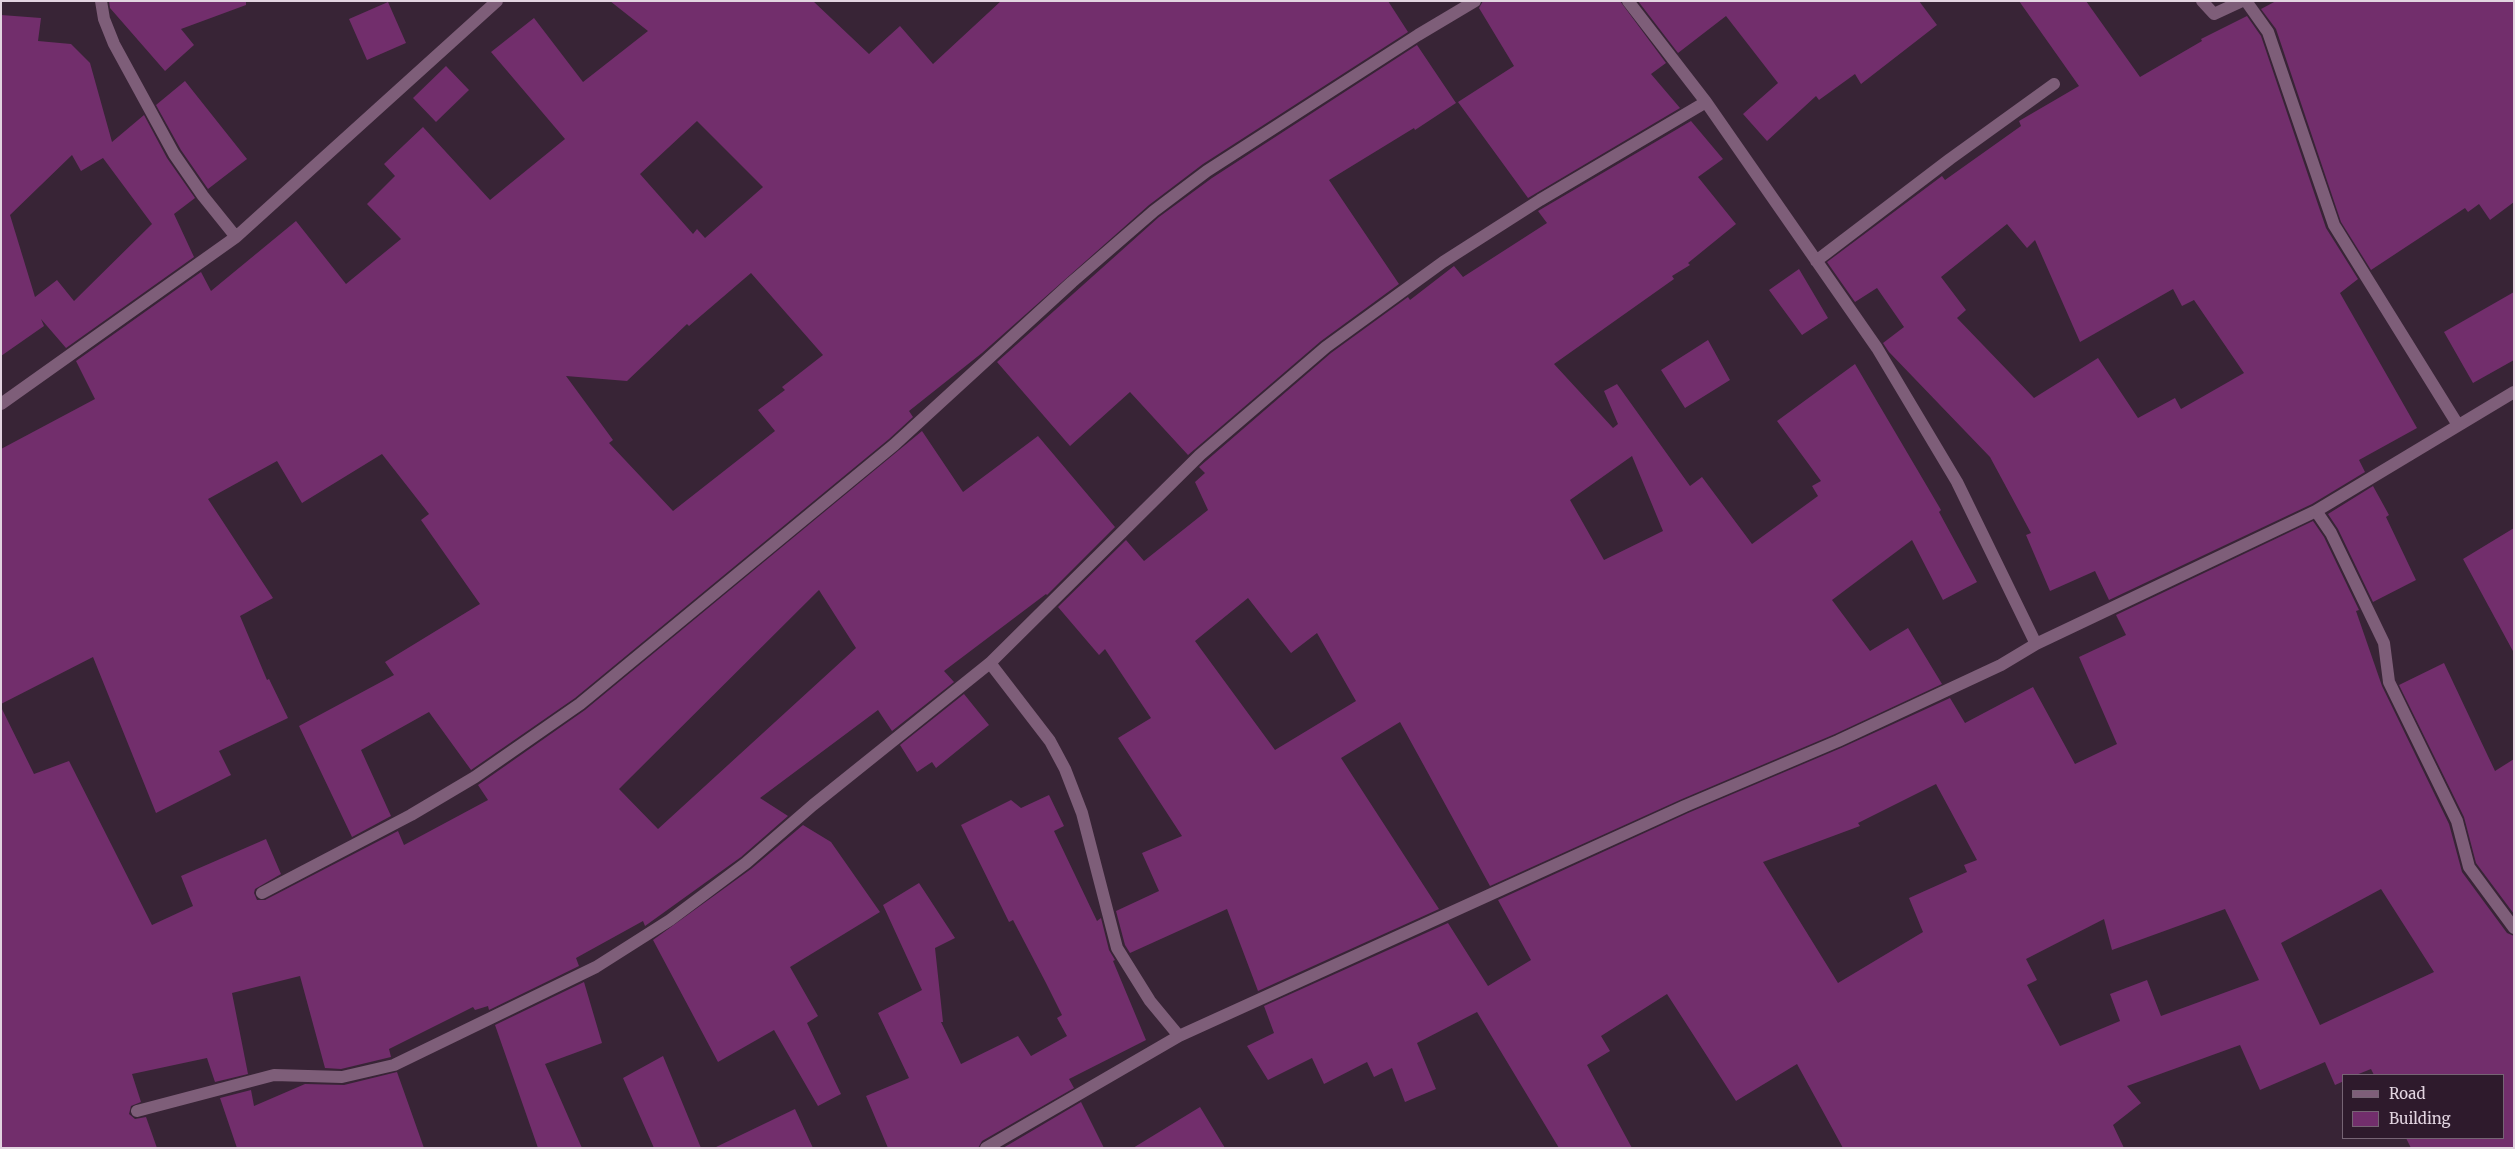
<!DOCTYPE html>
<html>
<head>
<meta charset="utf-8">
<style>
	body { margin:0 }
	#map { position:relative; width:2515px; height:1149px; overflow:hidden; background:#382436; font-family:Merriweather,serif }
	canvas { display:block }
	.frame { position:absolute; inset:0; border:2px solid #e2d4e0; pointer-events:none }
	.legend { position:absolute; left:2342px; top:1074px; width:162px; height:65px; box-sizing:border-box; background:#2e1a2c; border:1px solid #766474; margin:0; padding:6px 9px; list-style:none; font-size:15px; color:#e2d4e0 }
	.legend li { display:flex; align-items:center; gap:10px; height:25px }
	.legend b { width:25px; border:1px solid #766474 }
</style>
</head>
<body>
<div id="map">
<canvas width="2515" height="1149"></canvas>
<div class="frame"></div>
<ul class="legend">
<li><b style="height:6px;background:#7e5e79"></b>Road</li>
<li><b style="height:14px;background:#722e6c"></b>Building</li>
</ul>
</div>
<script>
const g = document.querySelector('canvas').getContext('2d');
g.lineJoin = 'round';
function paint(path, color) { g.fillStyle = color; g.fill(path, 'evenodd'); }
const toPath = rows => new Path2D(rows.map(r => 'M' + r).join(''));
function trace(path, color, width, dash) { g.strokeStyle = color; g.lineWidth = width; g.lineCap = dash ? 'butt' : 'round'; g.setLineDash(dash || []); g.stroke(path); }
paint(toPath([
	[109,1,246,1,246,5,181,29,194,45,165,71,110,8],
	[610,1,813,1,869,54,900,26,933,64,1001,1,1388,1,1408,32,1203,164,1149,205,982,353,909,411,913,417,889,439,575,698,471,770,429,712,361,750,391,816,352,837,299,726,394,675,385,662,480,604,421,520,429,514,382,454,302,503,277,461,208,499,273,598,240,616,267,680,269,679,288,718,219,751,231,775,156,813,93,657,1,704,1,449,95,399,76,361,201,272,211,291,296,221,346,284,401,239,367,204,395,176,384,164,423,127,490,200,565,139,491,52,534,18,583,82,648,31],
	[697,121,763,187,705,238,697,229,693,234,640,174],
	[751,273,823,355,782,387,785,390,758,410,775,431,673,511,609,443,613,440,566,376,627,381,687,324,689,326],
	[1483,1,1620,1,1666,63,1651,74,1680,108,1528,198,1458,102,1514,66,1479,8],
	[1638,1,1919,1,1937,25,1861,84,1855,74,1819,100,1816,96,1767,141,1743,114,1778,83,1726,16,1678,53],
	[2019,1,2086,1,2140,77,2202,41,2201,39,2247,16,2261,36,2326,228,2358,279,2340,293,2417,428,2359,460,2365,472,2312,504,2109,600,2095,571,2050,591,2026,535,2031,533,1990,457,1889,352,1883,343,1904,327,1877,288,1855,302,1827,262,1942,176,1945,180,2021,126,2019,121,2079,86],
	[2007,224,2027,248,2035,240,2080,342,2173,289,2182,306,2194,300,2244,373,2181,409,2175,398,2138,418,2098,358,2034,398,1957,318,1966,310,1941,277],
	[2276,1,2514,1,2514,202,2490,220,2479,204,2468,212,2465,208,2371,270,2341,222,2276,29,2261,9],
	[388,2,406,43,367,60,349,19],
	[1,15,41,18,38,41,71,44,90,63,112,142,144,115,167,158,195,198,174,214,194,257,66,348,41,319,44,326,1,356],
	[72,155,81,171,103,158,152,224,74,301,57,280,35,297,10,215],
	[1417,45,1456,103,1415,130,1414,128,1329,180,1399,284,1321,341,1188,455,1130,392,1070,446,997,362,1159,217,1212,178],
	[446,66,469,90,436,122,413,98],
	[185,81,247,159,208,189,181,150,156,105],
	[1691,121,1723,159,1698,177,1736,224,1688,263,1690,265,1672,276,1674,279,1554,364,1613,428,1618,424,1604,391,1617,384,1690,486,1702,477,1752,544,1818,496,1812,486,1821,481,1777,421,1855,364,1941,510,1939,512,1977,582,1943,600,1912,540,1832,600,1870,651,1908,628,1942,684,1835,734,1682,799,1490,886,1400,722,1341,758,1439,909,1258,991,1227,909,1130,953,1125,945,1116,911,1159,891,1142,853,1182,836,1118,738,1151,718,1105,649,1099,655,1058,607,1126,540,1144,561,1208,510,1195,482,1205,473,1199,467,1331,353,1408,297,1410,300,1454,266,1463,277,1547,223,1538,211],
	[1632,456,1663,531,1604,560,1570,500],
	[1248,598,1291,653,1317,633,1356,701,1275,750,1195,641],
	[1799,269,1828,318,1802,335,1769,290],
	[2514,292,2514,360,2473,383,2444,332],
	[1708,340,1730,380,1685,408,1661,370],
	[922,431,963,492,1038,436,1115,527,1047,595,1046,594,944,671,954,682,892,731,878,710,760,798,788,816,741,857,645,926,643,921,576,958,579,966,489,1010,488,1006,475,1010,473,1007,389,1049,391,1057,341,1069,325,1068,300,976,232,993,248,1074,215,1082,207,1058,132,1074,141,1102,131,1106,129,1114,135,1119,146,1117,157,1148,1,1148,1,707,34,774,69,761,152,925,193,906,181,876,266,839,281,874,255,889,254,893,257,900,265,900,398,831,404,845,488,800,478,785,585,710],
	[819,590,856,648,658,829,619,789],
	[2373,486,2389,515,2386,517,2416,580,2373,602,2338,529,2328,514],
	[2313,521,2324,537,2359,610,2356,611,2382,686,2449,824,2462,872,2507,933,2514,936,2514,1148,2411,1148,2406,1138,2504,1138,2504,1075,2374,1075,2371,1069,2356,1075,2344,1075,2344,1081,2335,1085,2325,1062,2260,1090,2240,1045,2127,1086,2141,1103,2113,1125,2124,1148,1843,1148,1797,1064,1736,1101,1667,994,1601,1036,1610,1051,1587,1065,1632,1148,1559,1148,1477,1012,1417,1043,1436,1089,1405,1102,1392,1068,1374,1077,1367,1062,1324,1084,1312,1058,1268,1080,1247,1046,1274,1033,1264,1006,1448,923,1488,986,1531,960,1498,900,1688,813,1841,748,1950,698,1965,723,2033,687,2075,764,2117,744,2079,657,2126,635,2116,615],
	[1936,784,1977,860,1964,865,1967,872,1909,898,1923,932,1838,983,1763,862,1860,826,1858,823],
	[2381,889,2434,972,2320,1025,2281,943],
	[2225,909,2259,980,2161,1016,2147,980,2110,994,2120,1021,2060,1046,2027,985,2037,980,2026,959,2104,919,2112,950],
	[2514,528,2514,653,2463,559],
	[2444,663,2495,771,2514,759,2514,914,2476,863,2464,817,2399,685],
	[964,694,989,725,936,768,932,762,917,772,900,745],
	[1049,795,1064,826,1054,831,1097,921,1101,918,1109,950,1115,960,1113,961,1146,1040,1069,1079,1074,1088,982,1141,978,1148,888,1148,866,1096,909,1078,878,1013,922,990,883,905,919,883,955,938,935,948,943,1022,941,1022,961,1064,1018,1036,1031,1056,1067,1036,1057,1018,1062,1015,1046,983,1013,920,1009,922,961,825,1011,800,1021,808],
	[803,825,831,842,880,912,790,967,818,1016,807,1023,841,1094,818,1106,774,1030,718,1062,653,940,751,869],
	[584,982,602,1043,545,1064,582,1148,538,1148,495,1025],
	[663,1056,701,1148,654,1148,623,1078],
	[397,1072,424,1148,237,1148,220,1098,251,1090,254,1106,305,1084,344,1085],
	[1081,1102,1104,1148,1003,1148],
	[1200,1107,1225,1148,1133,1148],
	[795,1109,813,1148,714,1148]
]), '#722e6c');
trace(toPath([
	[101,1,104,19,114,44,174,154,203,196,236,237],
	[1628,1,1706,102,1877,348,1957,482,2036,644],
	[2202,1,2214,14,2242,1],
	[2246,1,2268,32,2334,225,2458,425],
	[1816,261,1950,159,2054,84],
	[1,404,236,237,497,1],
	[2316,511,2331,533,2384,643,2389,682,2457,821,2469,867,2514,928],
	[990,663,1050,741,1065,769,1082,813,1117,948,1150,1001,1179,1036],
	[262,893,411,815,475,777,580,704,894,445,1072,282,1154,211,1207,171,1418,35,1475,1],
	[137,1111,274,1075,342,1077,394,1065,596,967,670,920,746,863,813,805,990,663,1200,455,1326,347,1443,262,1540,200,1706,102],
	[986,1148,1179,1036,1685,806,1838,741,2001,665,2036,644,2316,511,2514,392]
]), '#7e5e79', 12);
</script>
</body>
</html>
